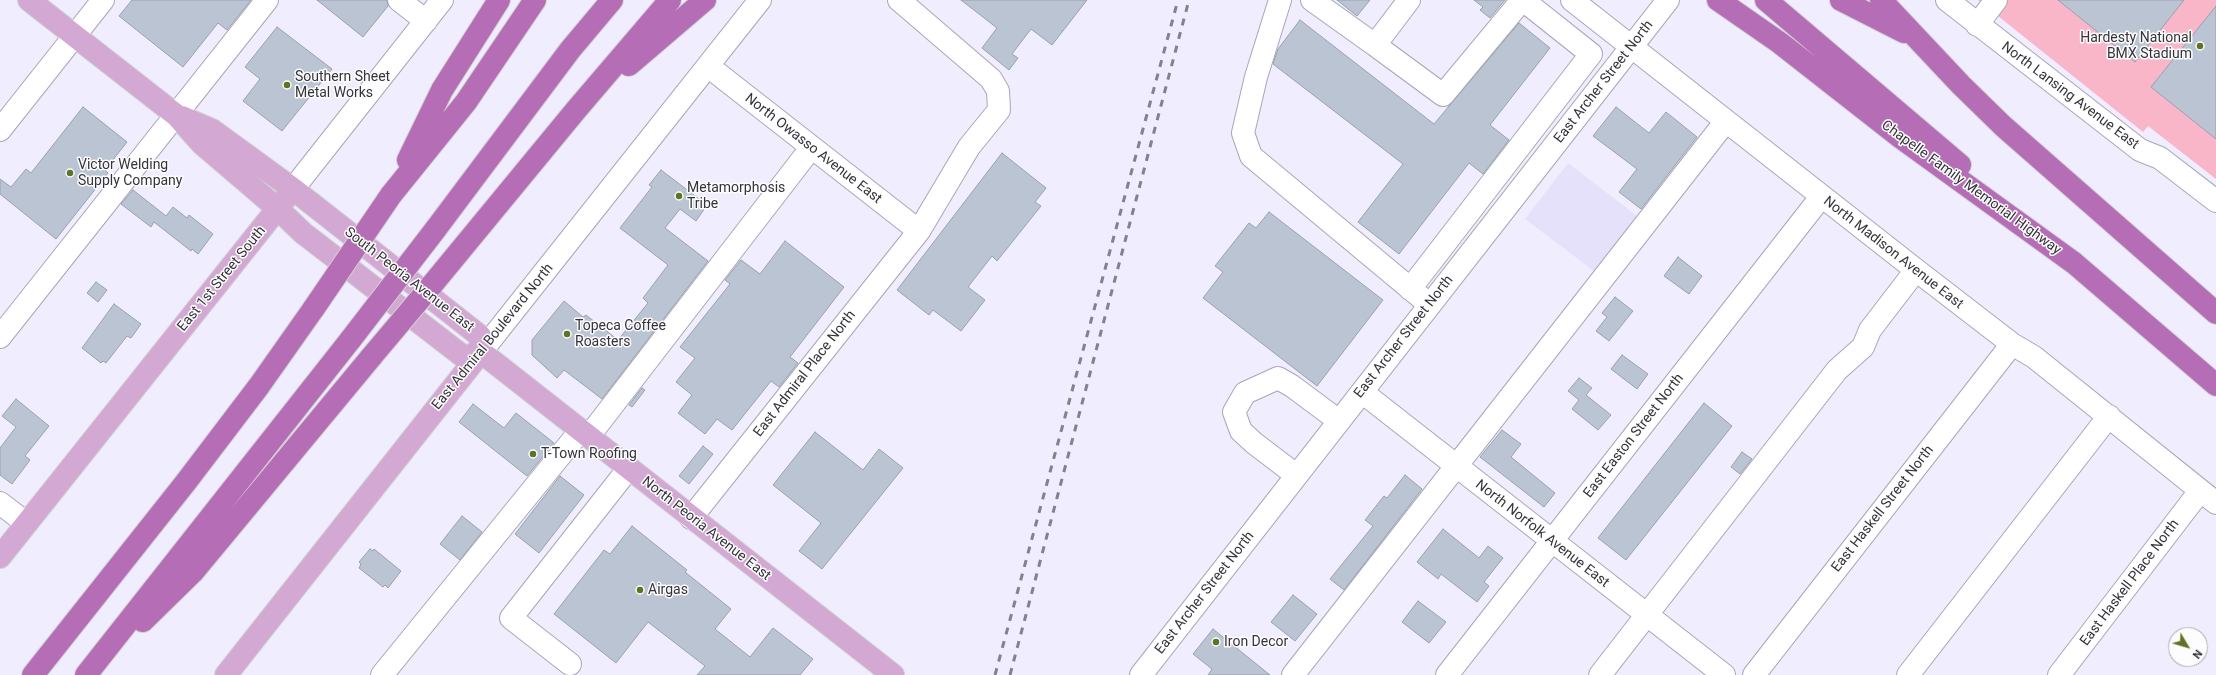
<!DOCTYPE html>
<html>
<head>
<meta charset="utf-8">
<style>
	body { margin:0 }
	#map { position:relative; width:2216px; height:675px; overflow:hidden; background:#f0edfe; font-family:Roboto,sans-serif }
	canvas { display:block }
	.north { position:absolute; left:2168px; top:627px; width:40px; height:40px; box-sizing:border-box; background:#fdfdfd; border:1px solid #adacaf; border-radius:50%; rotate:128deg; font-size:11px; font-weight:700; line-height:16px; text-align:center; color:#34333a }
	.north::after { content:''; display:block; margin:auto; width:14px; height:18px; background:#5d7424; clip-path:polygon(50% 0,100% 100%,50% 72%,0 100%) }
</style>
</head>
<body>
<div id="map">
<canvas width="2216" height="675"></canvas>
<div class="north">N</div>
</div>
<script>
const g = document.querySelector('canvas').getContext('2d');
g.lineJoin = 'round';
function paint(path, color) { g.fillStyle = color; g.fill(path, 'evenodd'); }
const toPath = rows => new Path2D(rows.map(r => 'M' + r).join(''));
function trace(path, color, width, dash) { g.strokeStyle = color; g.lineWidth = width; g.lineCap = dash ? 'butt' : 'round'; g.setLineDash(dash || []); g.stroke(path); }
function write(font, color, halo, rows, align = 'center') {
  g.font = font + ' Roboto,sans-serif'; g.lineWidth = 3; g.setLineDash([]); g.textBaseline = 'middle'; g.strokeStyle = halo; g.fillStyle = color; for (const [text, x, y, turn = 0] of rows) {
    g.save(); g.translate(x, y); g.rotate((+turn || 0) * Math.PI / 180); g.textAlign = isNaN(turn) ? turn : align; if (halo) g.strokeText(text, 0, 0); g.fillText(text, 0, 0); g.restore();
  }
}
paint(toPath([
	[1568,163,1641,219,1598,274,1525,219]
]), '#e5e1fa');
paint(toPath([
	[1978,0,2216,0,2216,179,2148,126,2143,132]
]), '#f8b6c8');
const building = toPath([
	[132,0,251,0,227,30,218,23,183,67,119,16,132,0],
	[317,0,387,0,388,6,363,37,317,0],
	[961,0,1087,0,1052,45,1031,29,1012,54,1018,58,1009,70,982,48,997,28,961,0],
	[1337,0,1370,0,1357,16,1337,0],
	[1474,0,1505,0,1490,18,1480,10,1483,7,1474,0],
	[2058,0,2184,0,2135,62,2058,0],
	[2216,6,2216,139,2151,87,2216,6],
	[1300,20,1434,124,1519,23,1550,48,1490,125,1509,140,1483,174,1469,163,1399,254,1358,222,1403,164,1273,64,1278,49,1300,20],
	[277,27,332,69,282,131,243,101,260,79,245,67,277,27],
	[83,107,127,142,105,170,108,173,56,239,0,194,0,179,11,187,26,169,31,173,83,107],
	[1616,107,1649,133,1666,112,1697,137,1641,209,1619,192,1637,169,1593,136,1616,107],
	[1002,153,1046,188,1035,202,1041,206,997,261,992,256,968,287,985,300,961,331,933,310,929,315,897,290,1002,153],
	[661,170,707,205,696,221,680,209,665,228,708,261,602,399,564,370,557,378,532,355,532,340,564,301,583,317,586,315,618,340,648,303,643,298,668,265,620,228,652,187,649,185,661,170],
	[133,190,166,216,173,207,187,218,189,215,213,234,198,254,192,249,191,251,154,222,151,227,121,204,133,190],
	[1269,212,1383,300,1317,386,1203,298,1223,272,1215,266,1249,223,1256,228,1269,212],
	[785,241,844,287,790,357,798,363,779,387,771,381,732,430,717,419,705,434,678,413,692,395,676,382,695,358,680,347,730,284,725,280,741,260,760,274,785,241],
	[1678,257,1702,276,1689,294,1664,276,1678,257],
	[96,282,107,290,98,302,87,293,96,282],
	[1615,297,1633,311,1609,341,1596,331,1607,317,1602,313,1615,297],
	[114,304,141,324,131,338,127,336,106,363,103,361,101,363,82,348,114,304],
	[1622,355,1648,374,1637,389,1611,369,1622,355],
	[1579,378,1592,388,1586,395,1611,415,1598,430,1572,409,1579,400,1568,391,1579,378],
	[642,388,645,390,632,407,629,405,642,388],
	[16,399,49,426,25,456,30,460,12,484,0,475,0,448,16,427,2,416,16,399],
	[1704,403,1732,426,1626,560,1598,538,1704,403],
	[473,404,504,428,516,413,554,443,527,476,459,422,473,404],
	[1502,430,1521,444,1511,457,1555,493,1544,507,1480,457,1502,430],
	[815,432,863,470,879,449,903,468,822,569,799,551,821,523,773,485,815,432],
	[703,446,713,454,689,484,679,476,703,446],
	[1742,452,1752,459,1740,474,1731,467,1742,452],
	[1405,475,1422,489,1344,590,1330,579,1373,526,1365,520,1384,496,1387,498,1405,475],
	[560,476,584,495,539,553,515,534,560,476],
	[462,516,482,532,460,560,440,544,462,516],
	[632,526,687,570,685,572,731,609,715,629,750,657,773,628,813,659,800,675,697,675,705,666,648,622,616,663,554,614,604,550,610,554,632,526],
	[1443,529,1479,558,1488,546,1503,558,1484,582,1489,586,1477,602,1441,574,1438,579,1417,562,1443,529],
	[370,549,373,551,374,549,401,571,388,588,385,585,383,587,359,568,361,564,359,562,370,549],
	[1293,595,1317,614,1295,641,1271,622,1293,595],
	[1418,601,1446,622,1429,643,1402,622,1418,601],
	[1213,629,1270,675,1208,675,1212,669,1193,654,1213,629]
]);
paint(building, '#bbc4d3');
trace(building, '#98a1af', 1);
const minor = toPath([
	[399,0,426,21],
	[1280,0,1256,77,1243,133,1251,156,1430,305],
	[1312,0,1375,45,1409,0],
	[1572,0,1916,270,2012,344,2034,357,2216,503],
	[1947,0,2140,150,2160,158,2216,201],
	[1977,25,1996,0],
	[1375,45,1443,95,1522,0],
	[708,66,919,231],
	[0,130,103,0],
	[293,189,442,0],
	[1410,289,1591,54,1523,0],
	[0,337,267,0],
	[481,352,760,0],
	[1362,392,1724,675],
	[589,436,811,148],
	[1296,475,1254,443,1241,431,1234,412,1245,393,1278,378,1292,386,1339,421],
	[0,503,26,523],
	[691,518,919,231,969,147,999,110,998,91,991,79,899,0],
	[570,664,511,618,629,468],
	[382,675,581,430],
	[1141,675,1668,0],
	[1293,675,1726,121],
	[1447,675,1821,197],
	[1600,675,1837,370,1863,347,1870,330,1916,270],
	[1754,675,2012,344],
	[1908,675,2109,416],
	[2059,675,2200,491]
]);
const major = toPath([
	[29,0,176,115,202,144,278,209,303,233,464,357,481,352],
	[182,117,212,130,293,189,480,336,481,352],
	[481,352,893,675],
	[0,557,293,189],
	[226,675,481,352]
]);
const highway = toPath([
	[1718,0,1780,43,1900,137,2074,263,2216,385],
	[1766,0,1960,165],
	[1841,0,1904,32],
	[1881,0,1961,85,2003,126,2216,313],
	[629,65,705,0],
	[408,160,442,90,499,0],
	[391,195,466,102,535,0],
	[435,230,570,50,612,0],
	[431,286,576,110,670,0],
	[143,621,193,572,372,356],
	[33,675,186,482,259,386,314,308],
	[86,675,351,339]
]);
trace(minor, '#a9a6b6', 24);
trace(major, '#d2d2d4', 24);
trace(highway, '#d2d2d4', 24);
trace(minor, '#fff', 22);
trace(major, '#d3a8d3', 22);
trace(highway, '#b56eb5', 22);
trace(toPath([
	[995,675,1178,0],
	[1010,675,1189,0]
]), '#83818d', 3, [7, 7]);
const highwayBridge = toPath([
	[314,308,391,195],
	[351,339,435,230],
	[372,356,431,286]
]);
trace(highwayBridge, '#d2d2d4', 24, []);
trace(highwayBridge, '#b56eb5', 22);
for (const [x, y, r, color] of [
	[2200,46,4,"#5d7424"],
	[287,85,4,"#5d7424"],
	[70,173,4,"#5d7424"],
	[679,196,4,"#5d7424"],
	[567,334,4,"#5d7424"],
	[533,454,4,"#5d7424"],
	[640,590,4,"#5d7424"],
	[1216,642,4,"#5d7424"]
]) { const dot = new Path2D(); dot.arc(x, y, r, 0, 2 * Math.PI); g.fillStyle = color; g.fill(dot); trace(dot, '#fdfdfd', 1.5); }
write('14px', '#34333a', '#fdfdfd', [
	["Hardesty National",2192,38,"right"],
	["BMX Stadium",2192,54,"right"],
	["Southern Sheet",295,77],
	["Metal Works",295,93],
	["Victor Welding",78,165],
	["Supply Company",78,181],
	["Metamorphosis",687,188],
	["Tribe",687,204],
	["Topeca Coffee",575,326],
	["Roasters",575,342],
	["T-Town Roofing",541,454],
	["Airgas",648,590],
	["Iron Decor",1224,642]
], 'left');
write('14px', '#34333a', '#fdfdfd', [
	["East Archer Street North",1604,82,-52],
	["North Lansing Avenue East",2070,96,37],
	["North Owasso Avenue East",813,149,38],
	["Chapelle Family Memorial Highway",1971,188,36],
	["North Madison Avenue East",1893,253,38],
	["East 1st Street South",222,279,-51],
	["South Peoria Avenue East",409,280,38],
	["East Admiral Boulevard North",493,337,-51],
	["East Archer Street North",1404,337,-52],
	["East Admiral Place North",805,374,-52],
	["East Easton Street North",1634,436,-52],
	["East Haskell Street North",1883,509,-52],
	["North Peoria Avenue East",706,529,38],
	["North Norfolk Avenue East",1542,534,38],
	["East Haskell Place North",2130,583,-53],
	["East Archer Street North",1205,593,-52]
]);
</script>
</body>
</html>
